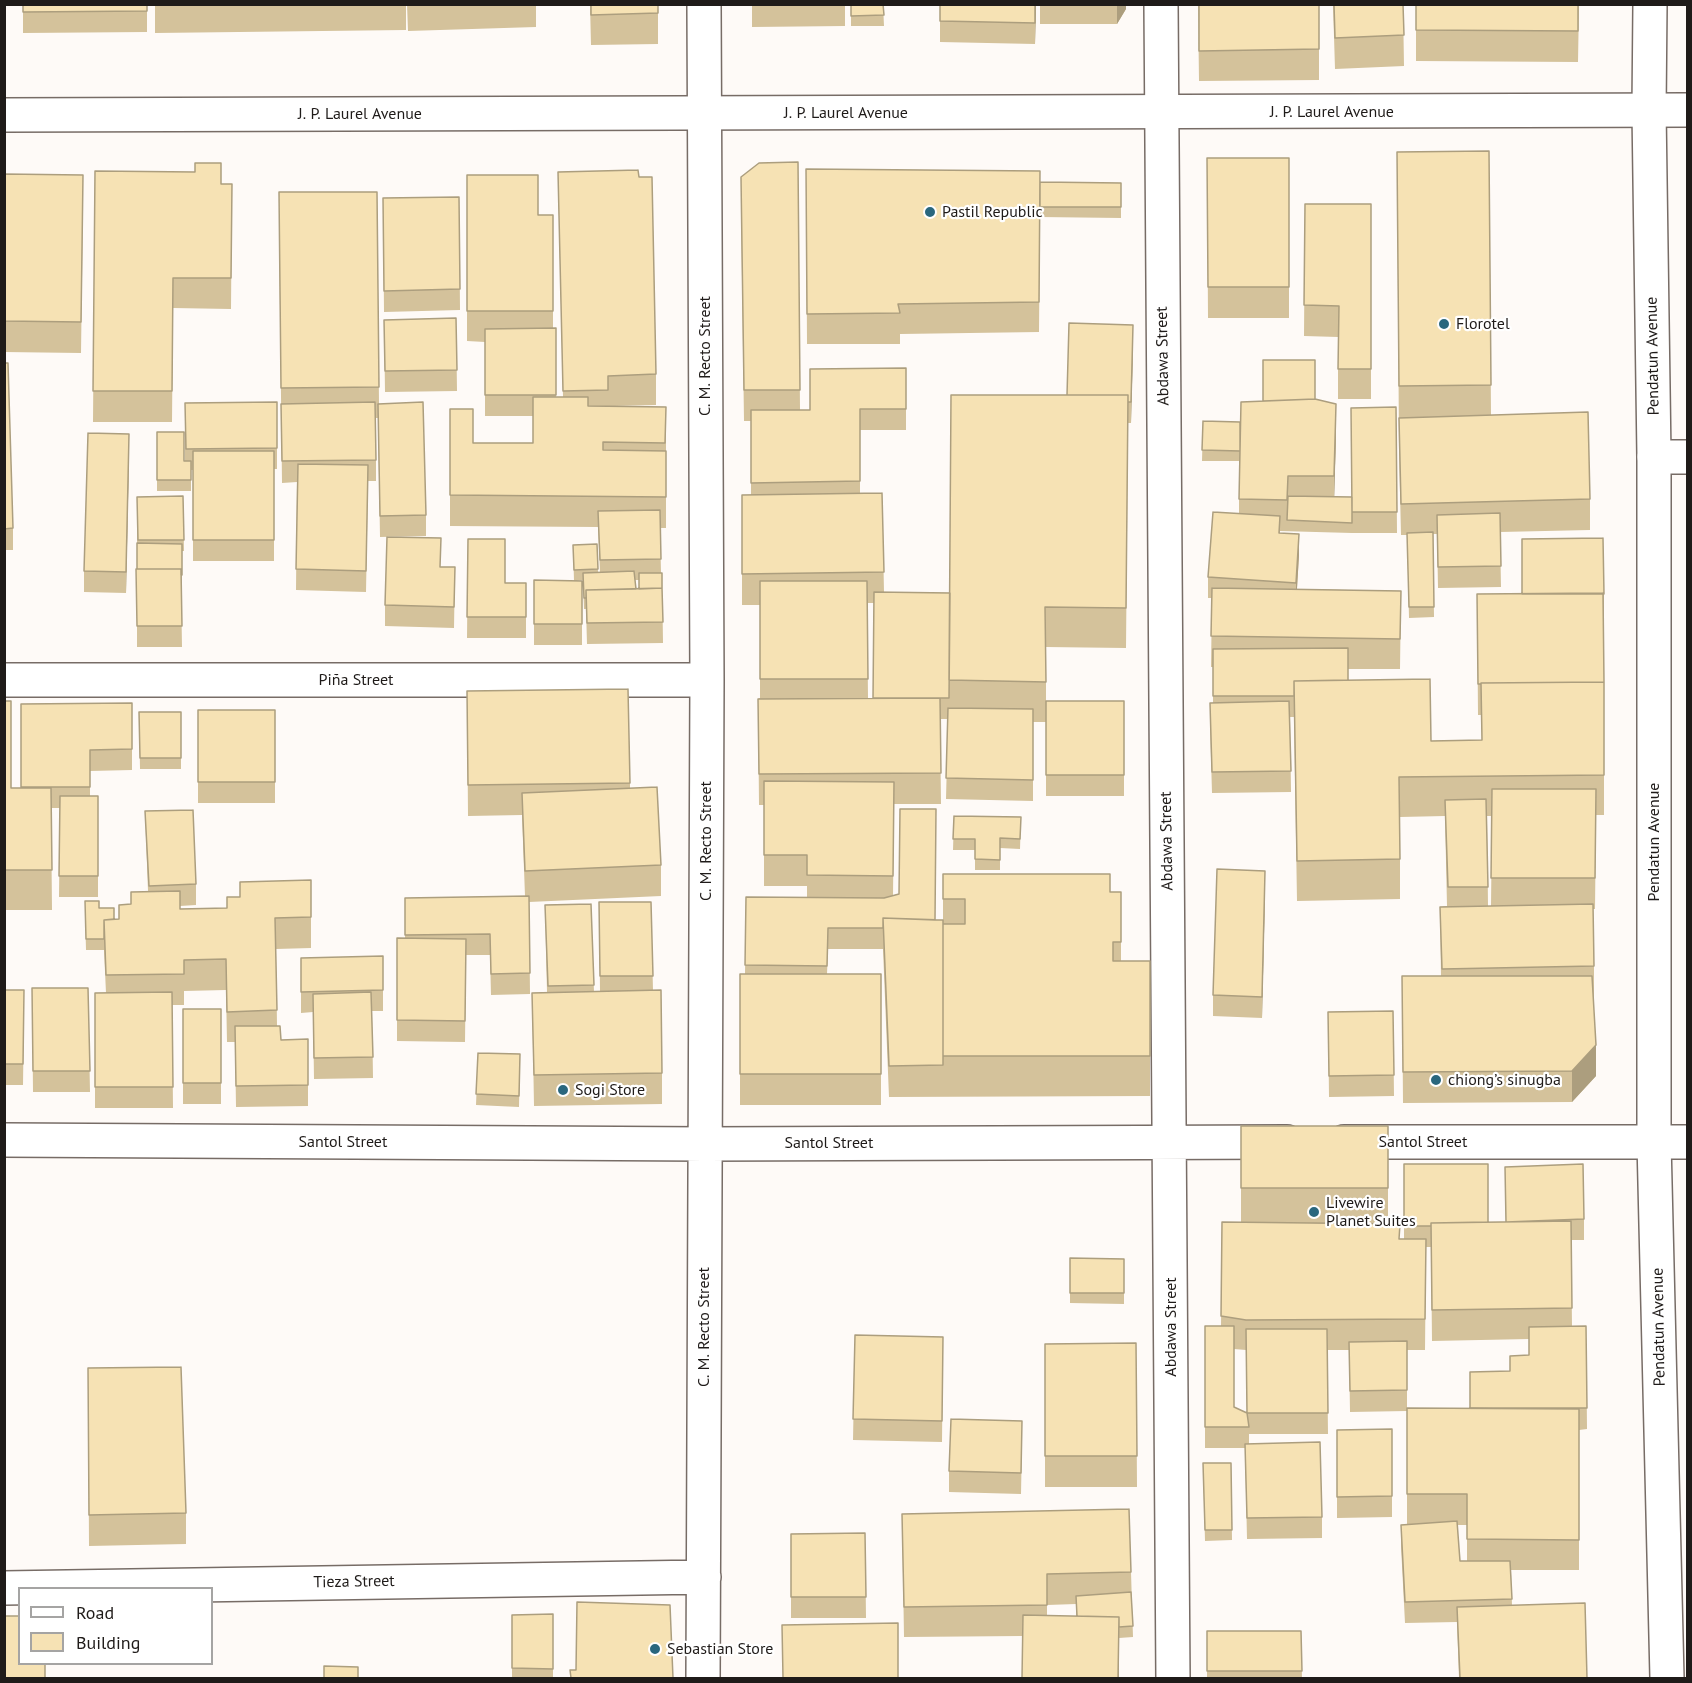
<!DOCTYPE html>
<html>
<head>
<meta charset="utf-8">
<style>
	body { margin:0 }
	#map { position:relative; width:1692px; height:1683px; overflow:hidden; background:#fefaf7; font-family:"PT Sans",sans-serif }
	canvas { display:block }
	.frame { position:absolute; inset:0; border:6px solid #1f1b19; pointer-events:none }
	.legend { position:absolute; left:18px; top:1587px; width:195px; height:78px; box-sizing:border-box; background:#fff; border:2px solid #a5a4a3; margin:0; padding:8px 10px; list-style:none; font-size:18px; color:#1f1b19 }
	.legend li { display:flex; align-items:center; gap:12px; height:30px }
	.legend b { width:30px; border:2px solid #a5a4a3 }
</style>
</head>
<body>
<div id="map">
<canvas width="1692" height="1683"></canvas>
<div class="frame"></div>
<ul class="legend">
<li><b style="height:8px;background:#fff"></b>Road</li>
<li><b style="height:16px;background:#f6e2b4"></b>Building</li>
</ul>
</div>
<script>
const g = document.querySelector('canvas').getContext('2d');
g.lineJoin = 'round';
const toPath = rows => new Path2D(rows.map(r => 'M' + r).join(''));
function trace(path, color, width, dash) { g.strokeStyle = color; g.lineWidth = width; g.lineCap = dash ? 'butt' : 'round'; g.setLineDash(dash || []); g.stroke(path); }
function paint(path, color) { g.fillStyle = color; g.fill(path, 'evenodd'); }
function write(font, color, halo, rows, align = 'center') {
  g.font = font + ' "PT Sans",sans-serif'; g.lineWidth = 4.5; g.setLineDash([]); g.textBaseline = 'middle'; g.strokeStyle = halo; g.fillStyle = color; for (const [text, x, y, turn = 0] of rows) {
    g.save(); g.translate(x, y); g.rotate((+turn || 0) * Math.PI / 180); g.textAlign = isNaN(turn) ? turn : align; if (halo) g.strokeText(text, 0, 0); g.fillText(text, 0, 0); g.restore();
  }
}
const minor = toPath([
	[1161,4,1173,1678],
	[1654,457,1688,457],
	[4,680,707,680],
	[4,1140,705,1144,1287,1142],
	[1344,1142,1688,1142],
	[4,1588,704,1577],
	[703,1678,707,680,704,4]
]);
const tertiary = toPath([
	[4,115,1688,110]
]);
const secondary = toPath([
	[1650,4,1649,110,1654,457,1654,1142,1667,1678]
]);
trace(minor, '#776c66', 36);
trace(tertiary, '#776c66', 36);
trace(secondary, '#776c66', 36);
trace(minor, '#fff', 33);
trace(tertiary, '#fff', 33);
trace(secondary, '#fff', 33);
paint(toPath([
	[23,4,147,4,147,32,23,33],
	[155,4,406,4,406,30,155,33],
	[407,4,536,4,536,27,408,31],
	[590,4,658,4,658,44,591,45],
	[752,4,845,4,845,26,752,27],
	[851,4,883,4,884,26,851,26],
	[940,4,1036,4,1035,44,940,42],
	[1040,4,1126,4,1126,9,1117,24,1040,24],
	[1198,4,1319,4,1319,80,1199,81],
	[1333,4,1403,4,1404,66,1335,69],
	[1416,4,1579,4,1578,62,1416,61],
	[1489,151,1491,415,1590,499,1590,530,1500,532,1501,587,1438,588,1437,534,1433,534,1434,617,1409,618,1407,535,1401,535,1399,449,1397,152],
	[1207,158,1289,158,1289,318,1208,318],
	[798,162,800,410,810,410,906,368,906,430,860,430,860,494,882,493,884,592,950,593,1067,395,1133,346,1131,423,1128,423,1126,648,1046,647,1046,701,1124,701,1124,796,1046,796,1046,722,1033,722,1033,801,946,799,948,719,940,719,941,804,894,804,893,896,935,920,943,920,943,874,1110,892,1121,892,1121,961,1150,961,1150,1096,889,1097,883,949,828,949,827,974,881,974,881,1105,740,1105,740,974,745,974,746,897,807,897,807,886,764,886,764,805,759,805,758,699,760,698,760,605,742,605,742,495,751,495,751,421,744,421,741,208],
	[867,603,874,603,873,698,868,698],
	[806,169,1040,182,1121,183,1121,218,1040,217,1039,332,900,334,900,344,807,344],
	[95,171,221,184,232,184,231,309,173,308,172,422,93,422],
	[558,172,656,374,656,405,615,406,666,407,666,528,660,528,661,573,662,573,663,643,587,644,586,609,584,609,583,580,574,581,573,545,597,544,598,572,600,572,598,527,450,526,450,409,473,443,533,443,533,416,485,416,485,342,467,341,467,175,538,215,553,215,553,328,556,328,556,397,563,397],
	[635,580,639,580,639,589,636,589],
	[4,174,83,206,81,353,4,352],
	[377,192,379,404,426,515,426,536,380,537,378,418,376,418,376,481,368,481,366,592,296,590,297,482,282,483,279,223],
	[459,197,460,310,384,312,383,198],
	[1305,204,1371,204,1371,399,1338,399,1338,337,1304,336],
	[456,318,457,391,385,392,384,320],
	[4,363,13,528,13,550,4,550],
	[1315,399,1336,435,1334,497,1352,497,1396,407,1397,533,1352,533,1280,531,1280,533,1299,555,1297,589,1401,591,1400,669,1348,669,1348,680,1431,741,1482,740,1481,715,1478,715,1477,594,1604,594,1604,815,1596,815,1595,909,1593,909,1594,966,1594,997,1593,997,1596,1076,1572,1102,1403,1103,1402,976,1441,976,1440,907,1447,906,1445,816,1400,817,1400,899,1297,901,1294,717,1290,717,1291,792,1212,793,1210,724,1213,703,1213,667,1211,667,1212,598,1208,598,1208,577,1239,514,1239,461,1202,461,1203,421,1240,422],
	[1487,816,1492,816,1491,906,1488,906],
	[277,402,277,469,274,469,274,561,193,561,193,470,191,470,191,491,157,491,157,432,184,461,185,461,185,403],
	[129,455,126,593,84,592,84,571],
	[183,496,184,551,182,551,182,585,181,585,182,647,137,647,137,497],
	[468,539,505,583,526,583,526,638,467,638],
	[441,567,455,567,454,628,385,626,385,605],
	[534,580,582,581,582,645,534,645],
	[467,691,630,783,630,788,661,865,661,896,529,902,530,994,491,995,490,955,466,955,465,1042,397,1041,397,938,405,938,405,898,525,896,522,815,468,816],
	[4,701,11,788,21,788,21,704,132,703,132,770,90,771,90,796,98,796,98,897,59,897,60,808,51,808,52,910,4,910],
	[198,710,275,710,275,803,198,803],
	[139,712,181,712,181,769,140,769],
	[145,811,196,884,196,905,180,906,180,909,311,917,311,948,276,949,277,1026,281,1040,308,1039,308,1106,236,1107,235,1042,227,1042,226,990,184,991,184,1005,172,1005,173,1108,95,1108,95,993,106,993,104,950,86,950,85,911,99,908,114,919,119,919,131,904,148,891],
	[954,816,1021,817,1020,849,1000,848,1000,870,975,870,975,850,953,850],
	[1265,892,1262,1018,1213,1016,1213,995],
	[599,902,651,902,653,991,662,1073,662,1104,534,1106,532,993,547,992,545,905,591,904,594,992,600,991],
	[301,958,383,990,383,1011,372,1011,373,1078,314,1079,313,1012,301,1013],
	[32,988,88,988,90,1092,33,1092],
	[4,990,24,1011,23,1085,4,1085],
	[183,1009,221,1009,221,1104,183,1104],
	[1393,1011,1394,1096,1329,1097,1328,1012],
	[478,1053,520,1054,519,1107,476,1105],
	[1241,1126,1388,1126,1388,1224,1400,1239,1404,1239,1404,1164,1488,1222,1506,1222,1505,1167,1584,1219,1584,1240,1571,1240,1572,1326,1586,1326,1587,1429,1579,1430,1579,1570,1511,1570,1512,1606,1587,1678,1459,1678,1457,1622,1405,1623,1401,1546,1401,1525,1407,1524,1407,1411,1350,1412,1349,1350,1327,1350,1328,1434,1249,1434,1249,1444,1322,1517,1322,1538,1247,1539,1245,1448,1205,1448,1205,1326,1221,1326,1222,1222,1241,1222],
	[1426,1247,1431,1247,1432,1341,1529,1339,1529,1355,1470,1408,1407,1408,1407,1350,1425,1350],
	[1234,1349,1246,1350,1247,1413,1234,1407],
	[1457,1525,1467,1525,1467,1561,1460,1561],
	[1070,1258,1124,1259,1124,1304,1070,1303],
	[855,1335,943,1337,942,1442,853,1440],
	[1136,1343,1137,1487,1045,1487,1045,1344],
	[88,1368,186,1513,186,1544,89,1546],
	[1392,1429,1392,1517,1337,1518,1337,1430],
	[1022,1442,1021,1494,949,1492,949,1471],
	[1203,1463,1231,1463,1232,1540,1205,1541],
	[902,1514,1131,1572,1133,1637,1119,1638,1022,1636,904,1637],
	[1076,1604,1076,1616,1047,1616,1047,1605],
	[865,1533,866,1618,791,1618,791,1534],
	[553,1614,553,1678,512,1678,512,1615],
	[1207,1631,1301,1631,1302,1678,1207,1678]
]), '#d4c29b');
paint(toPath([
	[1035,4,1036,4,1035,44],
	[1117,4,1126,4,1126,9,1117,24],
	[1133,325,1133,346,1131,423,1131,402],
	[1336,404,1336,435,1334,506,1334,476],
	[129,434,129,455,126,593,126,572],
	[1299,534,1299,555,1296,604,1296,583],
	[1265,871,1265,892,1262,1018,1262,997],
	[1596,1045,1596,1076,1572,1102,1572,1071],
	[1119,1617,1119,1678,1118,1678]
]), '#ac9e7e');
const building = toPath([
	[23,4,147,4,147,11,23,12,23,4],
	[591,4,658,4,658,13,591,15,591,4],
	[851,4,883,4,884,15,851,16,851,4],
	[940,4,1035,4,1035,23,940,21,940,4],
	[1199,4,1319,4,1319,49,1199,51,1199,4],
	[1334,4,1403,4,1404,35,1335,38,1334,4],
	[1416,4,1578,4,1578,31,1416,30,1416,4],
	[1489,151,1491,385,1399,386,1397,152,1489,151],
	[1207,158,1289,158,1289,287,1208,287,1207,158],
	[798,162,800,390,744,390,741,177,759,163,798,162],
	[195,163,221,163,221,184,232,184,231,278,173,278,172,391,93,391,95,171,195,172,195,163],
	[806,169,1040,171,1039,302,898,304,900,313,807,314,806,169],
	[638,170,639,177,652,177,656,374,608,376,608,390,563,391,558,172,638,170],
	[4,174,83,175,81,322,4,321,4,174],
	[467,175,538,175,538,215,553,215,553,311,467,311,467,175],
	[1040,182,1121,183,1121,207,1040,207,1040,182],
	[279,192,377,192,379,387,281,388,279,192],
	[459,197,460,289,384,291,383,198,459,197],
	[1305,204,1371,204,1371,369,1338,369,1339,306,1304,305,1305,204],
	[456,318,457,370,385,371,384,320,456,318],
	[1069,323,1133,325,1131,402,1128,402,1128,395,1067,395,1069,323],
	[556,328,556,395,485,395,485,329,556,328],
	[1263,360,1315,360,1315,399,1263,401,1263,360],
	[4,363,8,363,13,528,4,529,4,363],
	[906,368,906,409,860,409,860,481,751,483,751,410,810,410,810,369,906,368],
	[951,395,1128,395,1126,608,1045,607,1046,682,949,680,951,395],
	[533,397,588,397,588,406,666,407,665,443,603,442,603,450,666,451,666,497,450,495,450,409,473,409,473,443,533,443,533,397],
	[1315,399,1336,404,1334,476,1288,476,1287,500,1239,499,1241,402,1315,399],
	[277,402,277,448,186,449,185,403,277,402],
	[375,402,376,460,282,461,281,404,375,402],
	[423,402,426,515,380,516,378,404,423,402],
	[1396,407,1397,512,1352,512,1351,408,1396,407],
	[1588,412,1590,499,1401,504,1399,418,1588,412],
	[1203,421,1240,422,1240,451,1202,450,1203,421],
	[157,432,184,432,184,461,191,461,191,480,157,480,157,432],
	[88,433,129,434,126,572,84,571,88,433],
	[193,451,274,451,274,540,193,540,193,451],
	[298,464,368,465,366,571,296,569,298,464],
	[882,493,884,572,742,574,742,495,882,493],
	[183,496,184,540,138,540,137,497,183,496],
	[1288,496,1352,497,1352,523,1287,520,1288,496],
	[660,510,661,559,600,560,598,511,660,510],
	[1213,512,1280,516,1279,533,1299,534,1296,583,1208,577,1213,512],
	[1500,513,1501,566,1438,567,1437,515,1500,513],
	[1433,532,1434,607,1409,607,1407,533,1433,532],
	[387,537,441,538,440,567,455,567,454,607,385,605,387,537],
	[1603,538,1604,594,1522,594,1522,539,1603,538],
	[468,539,505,539,505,583,526,583,526,617,467,617,468,539],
	[137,543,182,544,182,575,181,575,181,569,137,569,137,543],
	[597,544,598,569,574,570,573,545,597,544],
	[136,569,181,569,182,626,137,626,136,569],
	[634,571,636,589,586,590,586,598,584,598,583,573,634,571],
	[639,573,662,573,662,588,639,589,639,573],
	[534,580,582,581,582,624,534,624,534,580],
	[760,581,867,581,868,679,760,679,760,581],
	[662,588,663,622,587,623,586,590,662,588],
	[1212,588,1401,591,1400,639,1211,636,1212,588],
	[874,592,950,593,949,698,873,698,874,592],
	[1603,593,1604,682,1481,683,1481,684,1478,684,1477,594,1603,593],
	[1348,648,1348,680,1294,681,1294,696,1213,696,1213,649,1348,648],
	[1430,679,1431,741,1482,740,1481,683,1604,682,1604,775,1399,777,1400,859,1297,861,1294,681,1430,679],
	[628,689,630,783,468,785,467,691,628,689],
	[940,698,941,773,759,774,758,699,940,698],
	[4,701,11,701,11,788,51,788,52,870,4,870,4,701],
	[1046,701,1124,701,1124,775,1046,775,1046,701],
	[1289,701,1291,771,1212,772,1210,703,1289,701],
	[132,703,132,749,90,750,90,787,21,787,21,704,132,703],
	[948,708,1033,709,1033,780,946,778,948,708],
	[198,710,275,710,275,782,198,782,198,710],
	[139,712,181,712,181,758,140,758,139,712],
	[764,781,894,782,893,876,807,875,807,855,764,855,764,781],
	[657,787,661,865,525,871,522,793,657,787],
	[1492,789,1596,789,1595,878,1491,878,1492,789],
	[60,796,98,796,98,876,59,876,60,796],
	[1486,799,1488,887,1448,887,1445,800,1486,799],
	[900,809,936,809,935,920,883,918,883,928,828,928,827,966,745,965,746,897,884,898,899,894,900,809],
	[193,810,196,884,149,886,145,811,193,810],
	[954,816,1021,817,1020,839,1000,838,1000,860,975,859,975,839,953,839,954,816],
	[1217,869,1265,871,1262,997,1213,995,1217,869],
	[943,874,1110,874,1110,892,1121,892,1121,942,1113,942,1113,961,1150,961,1150,1056,943,1056,943,924,965,924,965,899,943,899,943,874],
	[311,880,311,917,275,918,277,1010,227,1012,226,959,184,960,184,974,106,975,104,920,119,919,119,905,131,904,131,892,180,891,180,909,227,908,227,897,240,897,240,882,311,880],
	[529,896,530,973,491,974,490,934,405,935,405,898,529,896],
	[85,901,99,901,99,908,114,908,114,919,104,920,104,939,86,939,85,901],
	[599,902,651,902,653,976,600,976,599,902],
	[591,904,594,985,548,986,545,905,591,904],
	[1593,904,1594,966,1442,969,1440,907,1593,904],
	[883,918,943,920,943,1065,889,1066,883,918],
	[397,938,466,939,465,1021,397,1020,397,938],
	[383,956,383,990,301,992,301,958,383,956],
	[740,974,881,974,881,1074,740,1074,740,974],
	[1402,976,1592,976,1596,1045,1572,1071,1403,1072,1402,976],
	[32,988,88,988,90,1071,33,1071,32,988],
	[4,990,24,990,23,1064,4,1064,4,990],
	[661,990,662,1073,534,1075,532,993,661,990],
	[172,992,173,1087,95,1087,95,993,172,992],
	[371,992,373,1057,314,1058,313,994,371,992],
	[183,1009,221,1009,221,1083,183,1083,183,1009],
	[1393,1011,1394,1075,1329,1076,1328,1012,1393,1011],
	[235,1026,280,1026,281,1040,308,1039,308,1085,236,1086,235,1026],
	[478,1053,520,1054,519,1096,476,1094,478,1053],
	[1241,1126,1388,1126,1388,1188,1241,1188,1241,1126],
	[1404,1164,1488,1164,1488,1222,1431,1223,1431,1226,1404,1226,1404,1164],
	[1583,1164,1584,1219,1506,1222,1505,1167,1583,1164],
	[1571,1221,1572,1308,1432,1310,1431,1223,1571,1221],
	[1222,1222,1400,1224,1399,1239,1426,1239,1425,1319,1246,1320,1221,1316,1222,1222],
	[1070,1258,1124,1259,1124,1293,1070,1293,1070,1258],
	[1205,1326,1234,1326,1234,1407,1247,1413,1249,1427,1205,1427,1205,1326],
	[1586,1326,1587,1408,1470,1408,1470,1372,1510,1371,1510,1356,1529,1355,1529,1327,1586,1326],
	[1246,1329,1327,1329,1328,1413,1247,1413,1246,1329],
	[855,1335,943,1337,942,1421,853,1419,855,1335],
	[1407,1341,1407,1390,1350,1391,1349,1342,1407,1341],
	[1136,1343,1137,1456,1045,1456,1045,1344,1136,1343],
	[181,1367,186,1513,89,1515,88,1368,181,1367],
	[1407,1408,1579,1409,1579,1540,1467,1539,1467,1494,1407,1494,1407,1408],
	[951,1419,1022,1421,1021,1473,949,1471,951,1419],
	[1392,1429,1392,1496,1337,1497,1337,1430,1392,1429],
	[1320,1442,1322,1517,1247,1518,1245,1444,1320,1442],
	[1203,1463,1231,1463,1232,1530,1205,1530,1203,1463],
	[1129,1509,1131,1572,1047,1574,1047,1605,904,1607,902,1514,1129,1509],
	[1457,1521,1460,1561,1510,1561,1512,1599,1405,1602,1401,1525,1457,1521],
	[865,1533,866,1597,791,1597,791,1534,865,1533],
	[1131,1592,1133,1626,1119,1627,1119,1617,1077,1616,1076,1596,1131,1592],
	[577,1602,670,1605,673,1678,571,1678,570,1670,576,1670,577,1602],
	[1585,1603,1587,1678,1460,1678,1457,1607,1585,1603],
	[553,1614,553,1669,512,1668,512,1615,553,1614],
	[1023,1615,1119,1617,1118,1678,1022,1678,1023,1615],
	[4,1616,20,1616,20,1664,45,1664,45,1678,4,1678,4,1616],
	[898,1623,898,1678,783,1678,782,1625,898,1623],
	[1207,1631,1301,1631,1302,1671,1207,1671,1207,1631],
	[324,1666,358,1667,358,1678,324,1678,324,1666]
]);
paint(building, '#f6e2b4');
trace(building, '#ac9e7e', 1.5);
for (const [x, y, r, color] of [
	[930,212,6,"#2a677e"],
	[1444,324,6,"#2a677e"],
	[1436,1080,6,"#2a677e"],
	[563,1090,6,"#2a677e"],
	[1314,1212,6,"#2a677e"],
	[655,1649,6,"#2a677e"]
]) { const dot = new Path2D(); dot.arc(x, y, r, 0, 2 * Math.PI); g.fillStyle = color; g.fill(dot); trace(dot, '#fff', 2); }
write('16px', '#1f1b19', '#fff', [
	["J. P. Laurel Avenue",1332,112],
	["J. P. Laurel Avenue",846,113],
	["J. P. Laurel Avenue",360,114],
	["C. M. Recto Street",705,356,-90],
	["Abdawa Street",1163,356,-91],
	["Pendatun Avenue",1653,356,-91],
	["Piña Street",356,680],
	["C. M. Recto Street",706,841,-90],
	["Abdawa Street",1167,841,-91],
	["Pendatun Avenue",1654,842,-90],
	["Santol Street",343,1142],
	["Santol Street",1423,1142],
	["Santol Street",829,1143],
	["C. M. Recto Street",704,1327,-90],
	["Abdawa Street",1171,1327,-90],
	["Pendatun Avenue",1659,1327,-91],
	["Tieza Street",354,1582,-1]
]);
write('16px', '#1f1b19', '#fff', [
	["Pastil Republic",942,212],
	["Florotel",1456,324],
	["chiong’s sinugba",1448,1080],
	["Sogi Store",575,1090],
	["Livewire",1326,1203],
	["Planet Suites",1326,1221],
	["Sebastian Store",667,1649]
], 'left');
</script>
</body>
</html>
